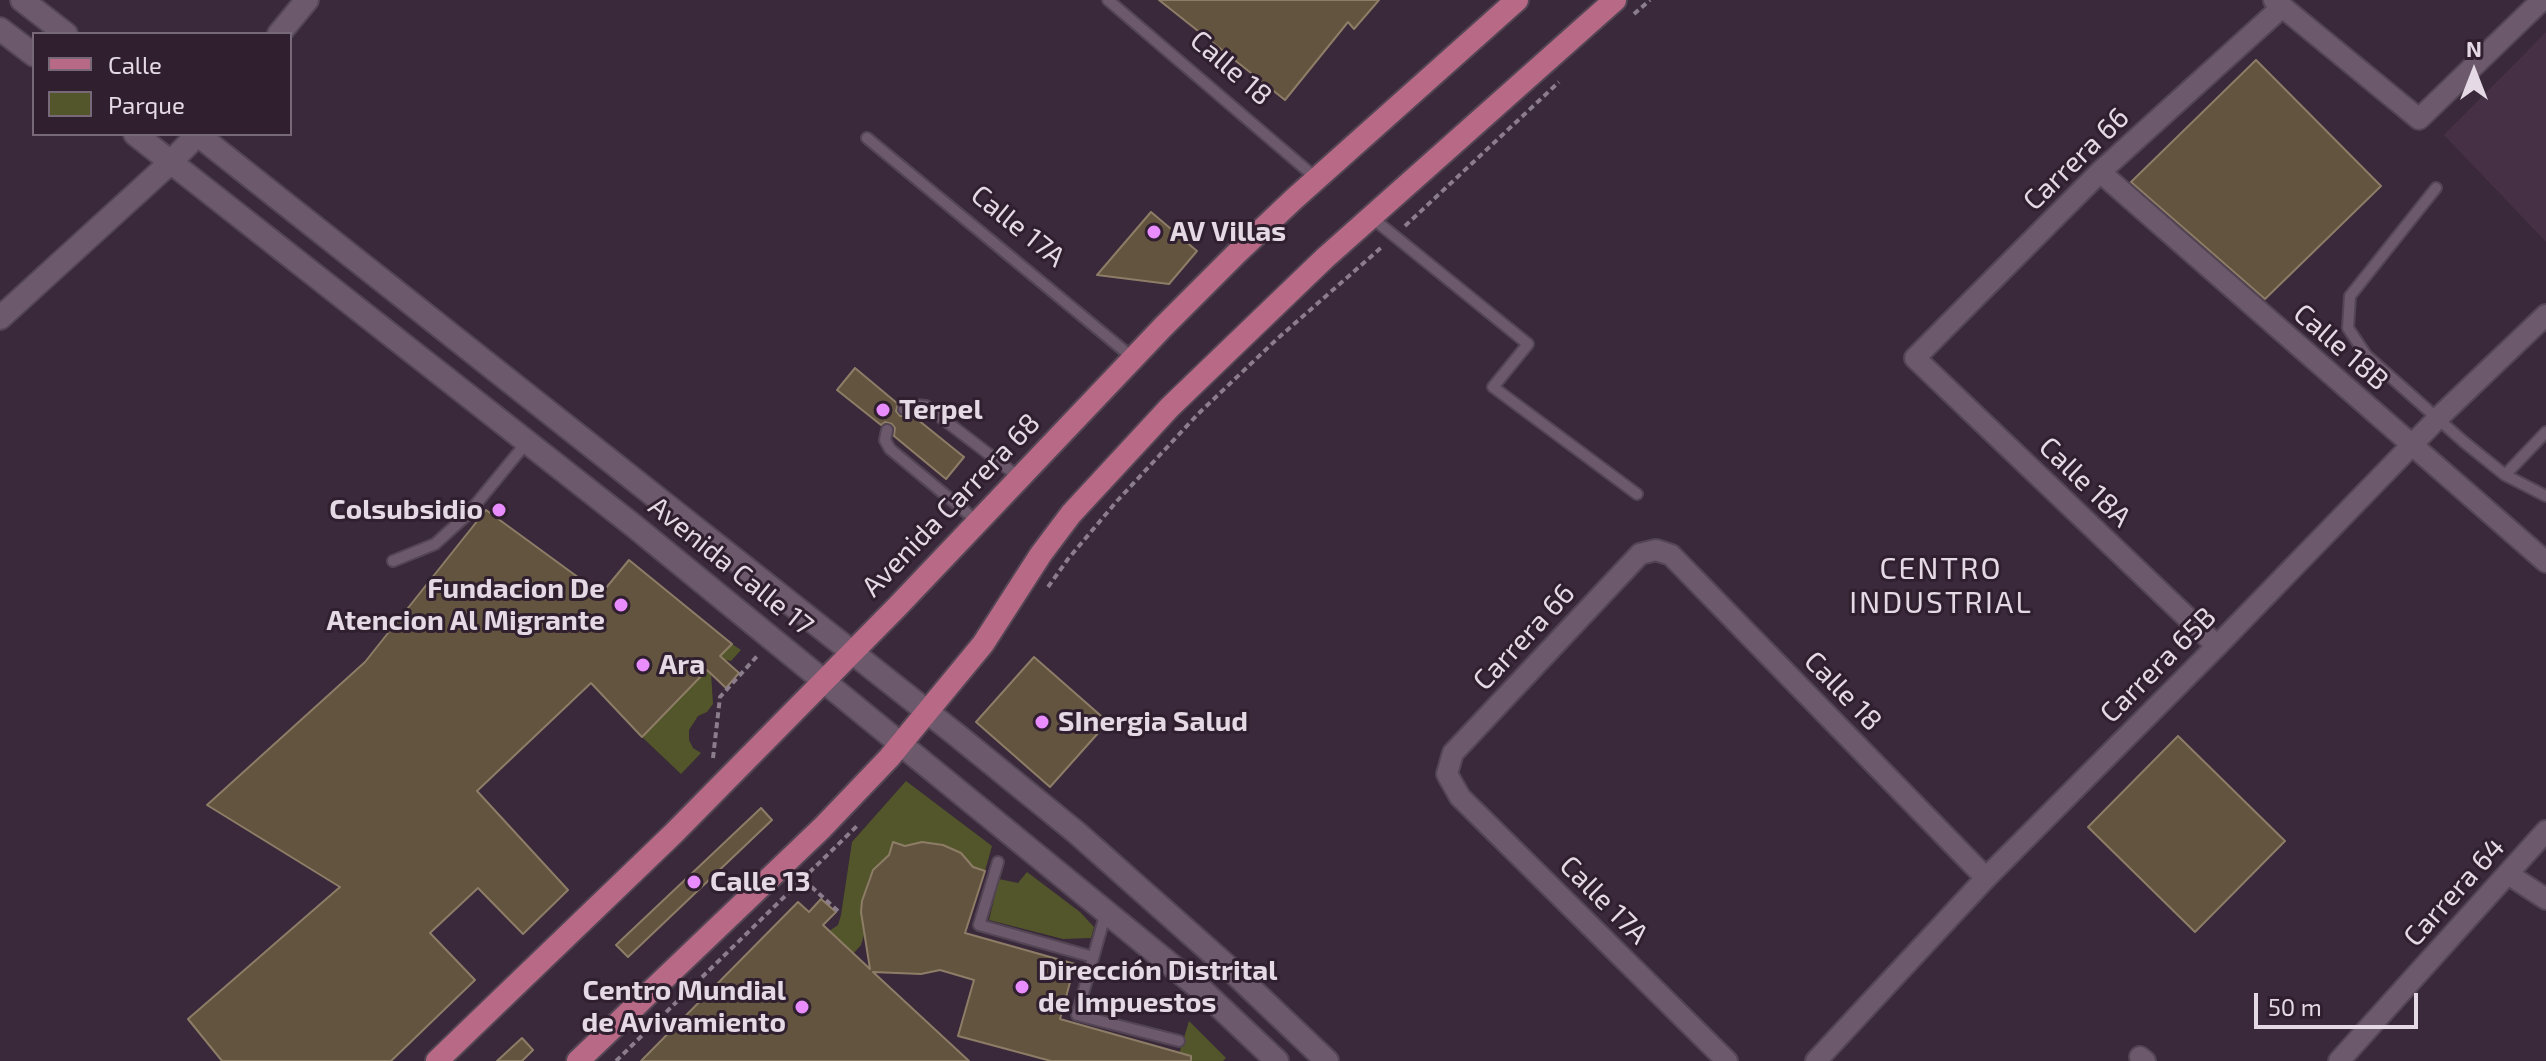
<!DOCTYPE html>
<html>
<head>
<meta charset="utf-8">
<style>
	body { margin:0 }
	#map { position:relative; width:2546px; height:1061px; overflow:hidden; background:#39293a; font-family:"Exo 2",sans-serif }
	canvas { display:block }
	.legend { position:absolute; left:32px; top:32px; width:260px; height:104px; box-sizing:border-box; background:#2f1f2f; border:2px solid #776977; margin:0; padding:10px 14px; list-style:none; font-size:24px; color:#e4d9e4 }
	.legend li { display:flex; align-items:center; gap:16px; height:40px }
	.legend b { width:40px; border:2px solid #776977 }
	.north { position:absolute; left:2434px; top:32px; width:80px; height:80px; -webkit-text-stroke:6px #2f1f2f; paint-order:stroke; rotate:0deg; font-size:22px; font-weight:700; line-height:32px; text-align:center; color:#e4d9e4 }
	.north::after { content:''; display:block; margin:auto; width:28px; height:36px; background:#e4d9e4; clip-path:polygon(50% 0,100% 100%,50% 72%,0 100%) }
	.scale { position:absolute; left:2254px; top:993px; width:164px; height:36px; box-sizing:border-box; border:4px solid #e4d9e4; border-top:0; padding-left:10px; font-size:24px; line-height:28px; white-space:nowrap; color:#e4d9e4; -webkit-text-stroke:6px #2f1f2f; paint-order:stroke }
</style>
</head>
<body>
<div id="map">
<canvas width="2546" height="1061"></canvas>
<ul class="legend">
<li><b style="height:10px;background:#b86985"></b>Calle</li>
<li><b style="height:22px;background:#52562a"></b>Parque</li>
</ul>
<div class="north">N</div>
<div class="scale">50 m</div>
</div>
<script>
const g = document.querySelector('canvas').getContext('2d');
g.lineJoin = 'round';
function paint(path, color) { g.fillStyle = color; g.fill(path, 'evenodd'); }
const toPath = rows => new Path2D(rows.map(r => 'M' + r).join(''));
function trace(path, color, width, dash) { g.strokeStyle = color; g.lineWidth = width; g.lineCap = dash ? 'butt' : 'round'; g.setLineDash(dash || []); g.stroke(path); }
function write(font, color, halo, rows, align = 'center') {
  g.font = font + ' "Exo 2",sans-serif'; g.lineWidth = 6; g.setLineDash([]); g.textBaseline = 'middle'; g.strokeStyle = halo; g.fillStyle = color; for (const [text, x, y, turn = 0] of rows) {
    g.save(); g.translate(x, y); g.rotate((+turn || 0) * Math.PI / 180); g.textAlign = isNaN(turn) ? turn : align; if (halo) g.strokeText(text, 0, 0); g.fillText(text, 0, 0); g.restore();
  }
}
paint(toPath([
	[2546,32,2546,242,2444,135]
]), '#463046');
paint(toPath([
	[732,644,741,650,731,661,726,660,716,665,711,673,713,704,707,712,698,716,689,730,689,740,693,748,701,753,681,774,642,737],
	[906,781,992,846,985,871,973,867,961,853,943,845,922,842,905,846,894,842,889,855,873,870,868,881,862,901,865,932,861,945,853,954,829,931,838,925,841,915,852,842],
	[1027,872,1080,912,1094,927,1091,938,1063,939,989,920,999,879,1018,883],
	[1189,1021,1226,1058,1223,1061,1177,1061]
]), '#52562a');
const building = toPath([
	[1159,0,1379,0,1354,29,1348,22,1285,100,1159,0],
	[2256,60,2381,186,2265,299,2131,182,2256,60],
	[1151,212,1197,251,1169,284,1097,275,1151,212],
	[855,368,898,404,896,411,900,416,912,415,964,457,946,479,894,436,895,428,892,424,885,422,881,425,837,390,855,368],
	[486,510,601,594,629,560,732,644,720,656,739,673,726,688,707,670,642,737,591,683,477,791,568,890,523,934,478,888,430,933,475,980,391,1061,222,1061,188,1019,340,887,207,805,365,662,486,510],
	[1034,657,1108,722,1050,787,976,722,1034,657],
	[2178,736,2285,841,2195,932,2088,827,2178,736],
	[761,808,772,820,628,957,616,945,761,808],
	[893,842,905,846,922,842,943,845,961,853,973,867,985,871,965,933,1075,964,1060,1019,1191,1056,1191,1061,1051,1061,958,1036,974,980,940,970,921,974,873,972,969,1061,641,1061,798,902,809,912,821,899,836,912,823,925,870,969,861,912,862,901,873,870,889,855,893,842],
	[522,1038,533,1050,522,1061,497,1061,522,1038]
]);
paint(building, '#63543f');
trace(building, '#8d7d67', 2);
const service = toPath([
	[1108,0,1316,178],
	[867,138,1133,358],
	[2436,188,2350,296,2348,328,2366,355,2464,442,2505,475,2546,496],
	[1371,217,1528,344,1493,387,1637,494],
	[904,409,915,405,926,406,1020,478],
	[887,430,885,440,890,449,978,522],
	[2505,475,2546,432],
	[393,561,435,544,467,515,527,442],
	[998,862,979,925,1093,957],
	[1106,912,1077,1015,1179,1041]
]);
const minor = toPath([
	[2274,0,2419,119,2542,0],
	[2100,172,2546,562],
	[2217,646,1915,358,2100,172,2282,7],
	[2508,874,2546,899],
	[2140,1057,2145,1061],
	[1727,1061,1460,797,1447,774,1453,753,1640,554,1656,550,1671,555,1986,878],
	[1816,1061,1986,878,2217,646,2438,418,2546,315],
	[2339,1061,2546,831]
]);
const tertiary = toPath([
	[22,0,66,34],
	[0,29,34,55],
	[279,34,307,0],
	[135,134,634,526,1204,992,1277,1061],
	[197,134,958,736,1077,833,1229,968,1327,1061],
	[0,318,171,162,198,134]
]);
const primary = toPath([
	[437,1061,674,833,897,607,1163,327,1237,253,1294,199,1517,0],
	[578,1061,822,828,889,758,983,644,1041,554,1071,514,1170,407,1325,258,1615,0]
]);
trace(service, '#534554', 14);
trace(minor, '#534554', 24);
trace(tertiary, '#534554', 26);
trace(primary, '#534554', 26);
trace(toPath([
	[1634,14,1650,0],
	[1405,226,1559,82],
	[1048,587,1068,559,1117,501,1198,414,1277,339,1383,246],
	[713,758,720,697,759,654],
	[804,880,839,912],
	[616,1061,858,825]
]), '#8b7d8b', 4, [6, 4]);
trace(service, '#6c596c', 10);
trace(minor, '#6c596c', 20);
trace(tertiary, '#6c596c', 22);
trace(primary, '#b86985', 22);
for (const [x, y, r, color] of [
	[1154,232,8,"#e98dfe"],
	[883,410,8,"#e98dfe"],
	[499,510,8,"#e98dfe"],
	[621,605,8,"#e98dfe"],
	[643,665,8,"#e98dfe"],
	[1042,722,8,"#e98dfe"],
	[694,882,8,"#e98dfe"],
	[1022,987,8,"#e98dfe"],
	[802,1007,8,"#e98dfe"]
]) { const dot = new Path2D(); dot.arc(x, y, r, 0, 2 * Math.PI); g.fillStyle = color; g.fill(dot); trace(dot, '#2f1f2f', 3); }
write('28px', '#e4d9e4', '#2f1f2f', [
	["Calle 18",1231,68,41],
	["Carrera 66",2076,159,-44],
	["Calle 17A",1018,226,39],
	["Calle 18B",2341,347,41],
	["Calle 18A",2085,482,44],
	["Avenida Carrera 68",951,505,-46],
	["Avenida Calle 17",731,566,39],
	["Carrera 66",1524,637,-47],
	["Carrera 65B",2158,665,-45],
	["Calle 18",1843,691,46],
	["Carrera 64",2454,892,-48],
	["Calle 17A",1604,900,45]
]);
write('bold 28px', '#e4d9e4', '#2f1f2f', [
	["AV Villas",1170,232],
	["Terpel",899,410],
	["Colsubsidio",483,510,"right"],
	["Fundacion De",605,589,"right"],
	["Atencion Al Migrante",605,621,"right"],
	["Ara",659,665],
	["SInergia Salud",1058,722],
	["Calle 13",710,882],
	["Dirección Distrital",1038,971],
	["de Impuestos",1038,1003],
	["Centro Mundial",786,991,"right"],
	["de Avivamiento",786,1023,"right"]
], 'left');
g.letterSpacing = '2px';
write('30px', '#e4d9e4', '#2f1f2f', [
	["CENTRO",1941,569],
	["INDUSTRIAL",1941,603]
]);
g.letterSpacing = '0px';
</script>
</body>
</html>
